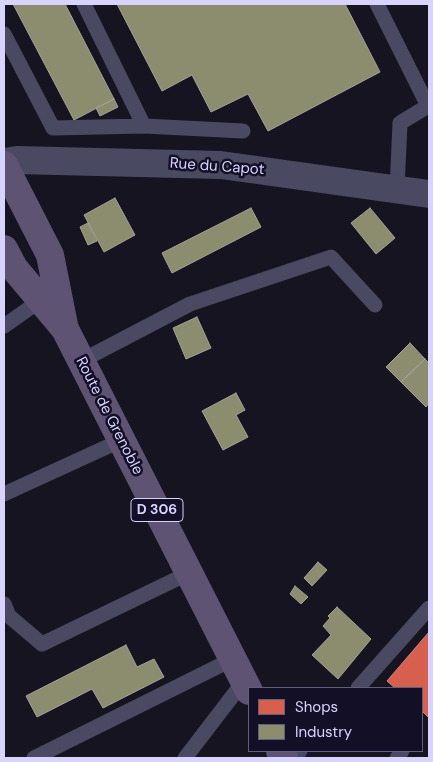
<!DOCTYPE html>
<html>
<head>
<meta charset="utf-8">
<style>
	body { margin:0 }
	#map { position:relative; width:433px; height:762px; overflow:hidden; background:#161421; font-family:"DM Sans",sans-serif }
	canvas { display:block }
	.frame { position:absolute; inset:0; border:5px solid #d9d4ff; pointer-events:none }
	.legend { position:absolute; left:248px; top:687px; width:175px; height:65px; box-sizing:border-box; background:#130f26; border:1px solid #625e7d; margin:0; padding:6px 9px; list-style:none; font-size:15px; color:#d9d4ff }
	.legend li { display:flex; align-items:center; gap:10px; height:25px }
	.legend b { width:25px; border:1px solid #625e7d }
</style>
</head>
<body>
<div id="map">
<canvas width="433" height="762"></canvas>
<div class="frame"></div>
<ul class="legend">
<li><b style="height:14px;background:#d6604d"></b>Shops</li>
<li><b style="height:14px;background:#8c8c6e"></b>Industry</li>
</ul>
</div>
<script>
const g = document.querySelector('canvas').getContext('2d');
g.lineJoin = 'round';
function paint(path, color) { g.fillStyle = color; g.fill(path, 'evenodd'); }
const toPath = rows => new Path2D(rows.map(r => 'M' + r).join(''));
function trace(path, color, width, dash) { g.strokeStyle = color; g.lineWidth = width; g.lineCap = dash ? 'butt' : 'round'; g.setLineDash(dash || []); g.stroke(path); }
function write(font, color, halo, rows, align = 'center') {
  g.font = font + ' "DM Sans",sans-serif'; g.lineWidth = 5; g.setLineDash([]); g.textBaseline = 'middle'; g.strokeStyle = halo; g.fillStyle = color; for (const [text, x, y, turn = 0] of rows) {
    g.save(); g.translate(x, y); g.rotate((+turn || 0) * Math.PI / 180); g.textAlign = isNaN(turn) ? turn : align; if (halo) g.strokeText(text, 0, 0); g.fillText(text, 0, 0); g.restore();
  }
}
const shops = toPath([
	[429,632,429,718,422,711,422,688,395,688,387,681,429,632]
]);
paint(shops, '#d6604d');
trace(shops, '#d78382', 1);
const industry = toPath([
	[13,4,65,4,114,99,74,120,13,4],
	[117,4,345,4,380,72,268,131,248,94,211,112,192,75,162,91,117,4],
	[114,99,118,107,100,116,96,108,114,99],
	[115,198,135,235,104,252,84,215,115,198],
	[251,208,261,227,172,273,162,253,251,208],
	[370,208,395,238,376,254,351,223,370,208],
	[88,223,97,241,88,245,80,227,88,223],
	[197,317,211,348,186,359,173,328,197,317],
	[410,343,425,359,401,382,386,367,410,343],
	[425,359,429,363,429,403,426,407,401,382,425,359],
	[236,393,245,410,236,415,248,437,223,450,202,411,236,393],
	[318,562,327,570,312,586,304,578,318,562],
	[295,586,308,597,301,604,290,594,295,586],
	[337,607,371,639,338,679,312,655,331,635,323,626,330,618,328,616,337,607],
	[126,645,137,667,154,659,164,677,103,708,92,689,37,717,26,696,126,645]
]);
paint(industry, '#8c8c6e');
trace(industry, '#a3a29a', 1);
trace(toPath([
	[377,4,428,106,400,123,397,189],
	[4,34,53,128,144,126,84,4],
	[144,126,243,131],
	[4,326,41,300],
	[81,361,190,304,331,257,375,305],
	[4,494,122,440],
	[4,604,9,616,42,644,189,573],
	[358,688,429,608],
	[34,758,233,659],
	[185,758,244,681],
	[293,758,300,751],
	[397,758,402,751]
]), '#4a4962', 15);
trace(toPath([
	[4,162,17,160,221,165,429,194]
]), '#4a4962', 28);
trace(toPath([
	[4,165,50,255,64,325],
	[4,249,14,268,65,329,249,691],
	[280,751,284,758]
]), '#5e5373', 28);
for (const [x, y, w] of [
	[157,510,52]
]) { const box = new Path2D(); box.roundRect(x - w / 2, y - 11.5, w, 23, 4); g.fillStyle = '#130f26'; g.fill(box); trace(box, '#d9d4ff', 1); }
write('bold 14px', '#d9d4ff', null, [
	["D 306",157,510]
]);
write('15px', '#d9d4ff', '#130f26', [
	["Rue du Capot",217,167,4],
	["Route de Grenoble",109,416,63]
]);
</script>
</body>
</html>
